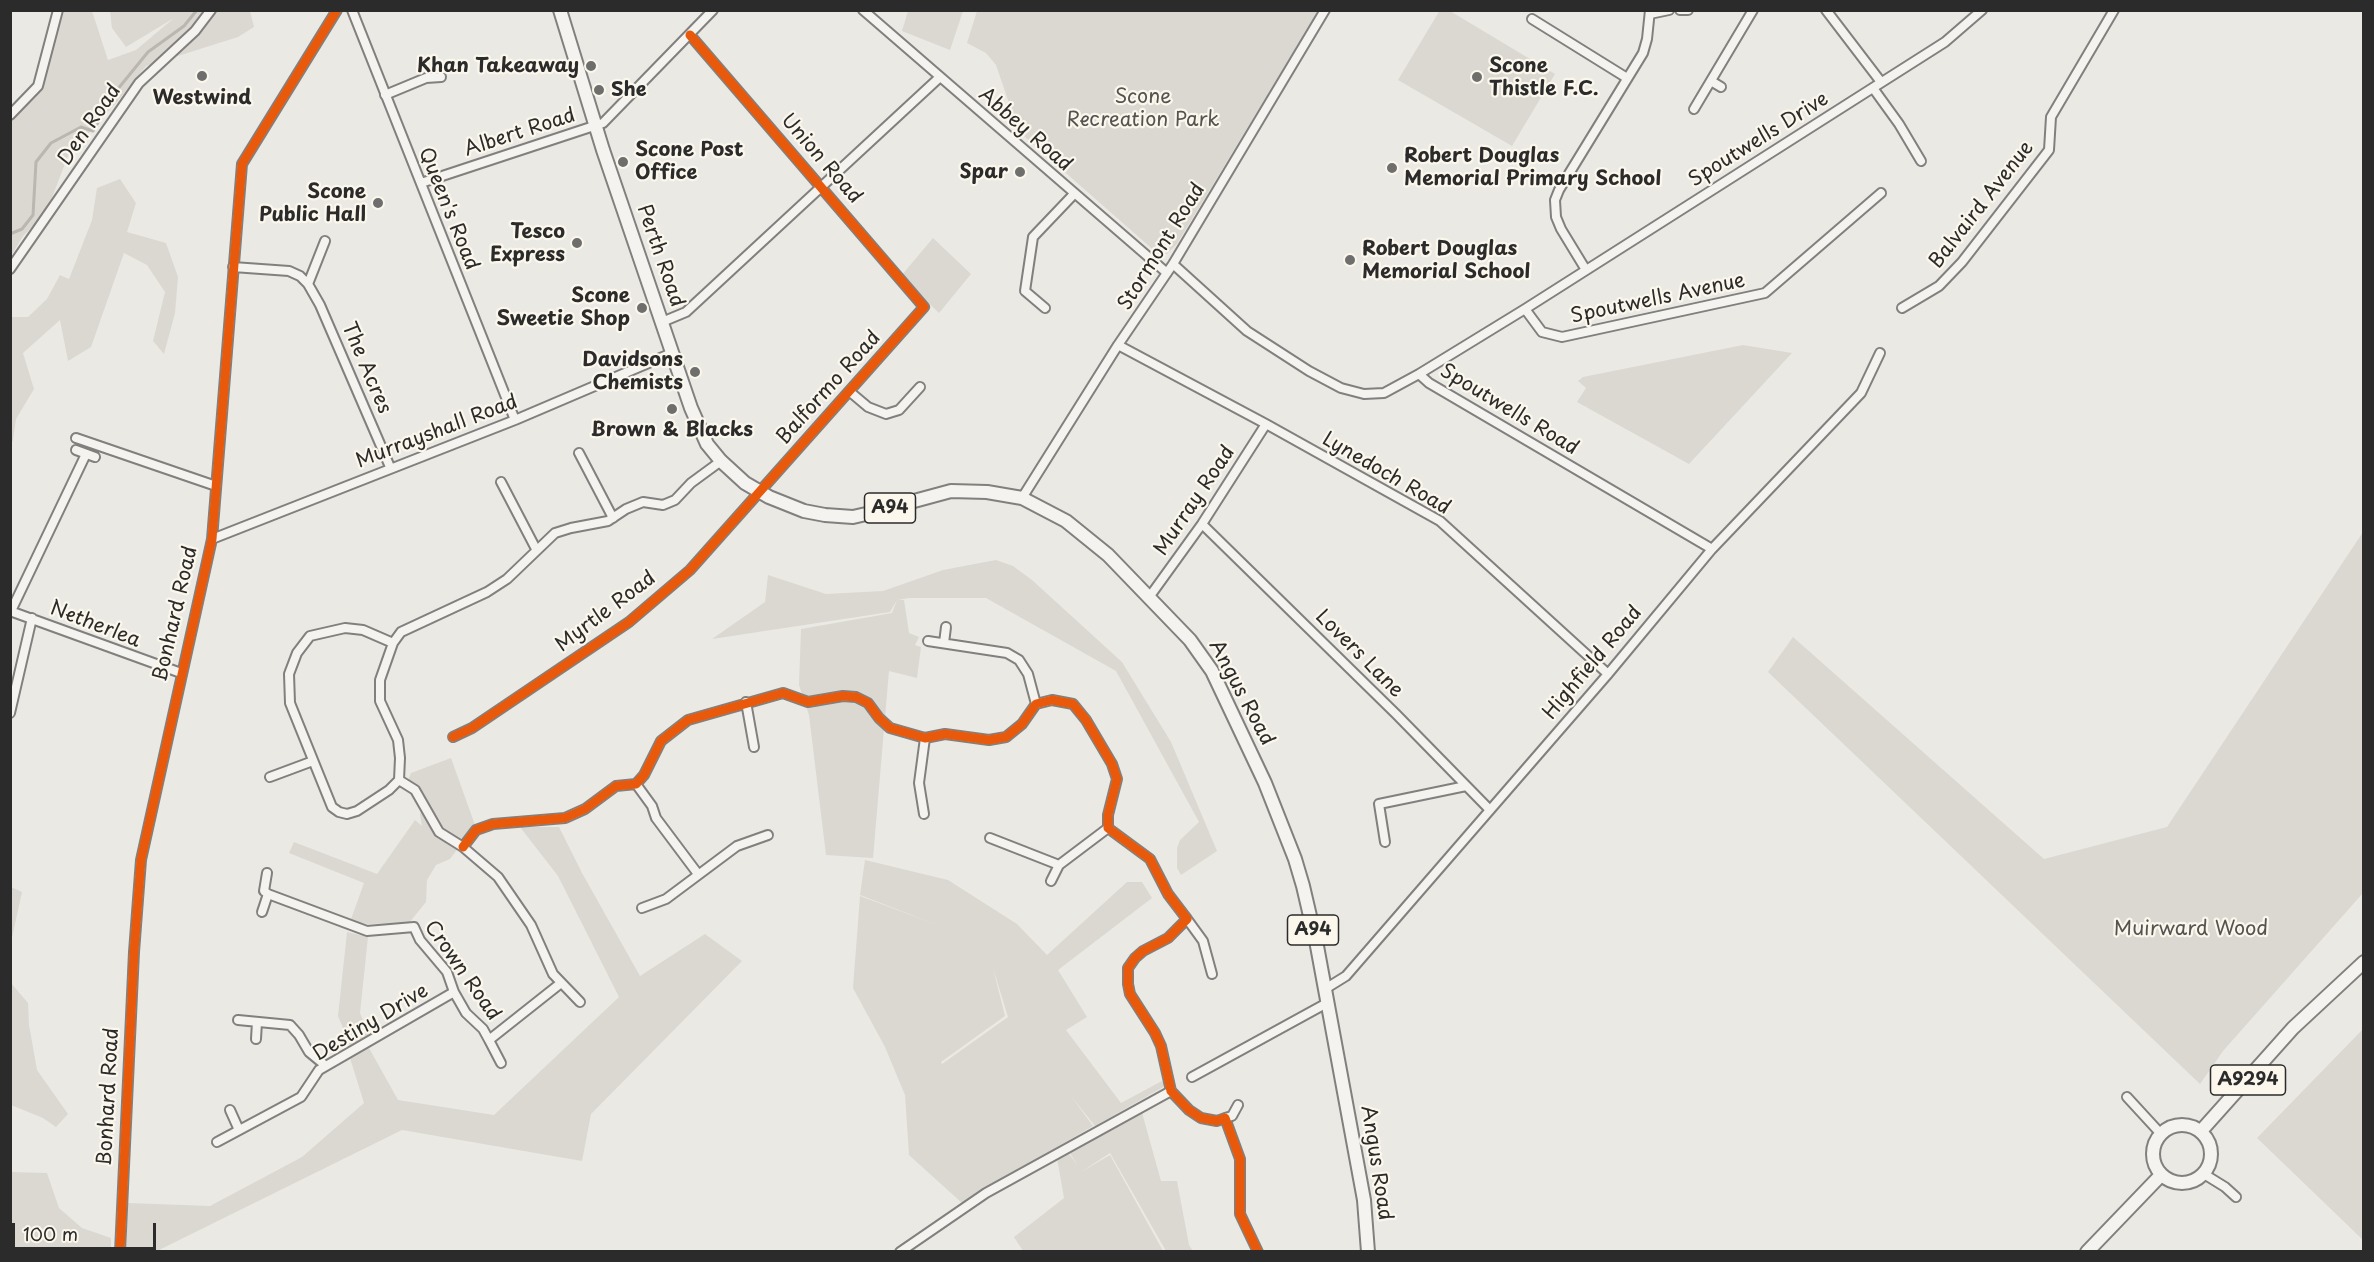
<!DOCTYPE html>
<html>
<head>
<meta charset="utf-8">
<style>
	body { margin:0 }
	#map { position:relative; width:2374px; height:1262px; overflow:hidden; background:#eae9e4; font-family:"Playpen Sans",sans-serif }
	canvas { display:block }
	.frame { position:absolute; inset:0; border:12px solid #2b2b2b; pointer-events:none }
	.scale { position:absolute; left:12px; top:1223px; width:144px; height:27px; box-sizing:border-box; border:3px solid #2b2b2b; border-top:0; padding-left:8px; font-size:18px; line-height:21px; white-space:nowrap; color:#2b2b2b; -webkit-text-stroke:4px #fbf7ec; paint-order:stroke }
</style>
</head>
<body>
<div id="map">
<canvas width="2374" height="1262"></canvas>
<div class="frame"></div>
<div class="scale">100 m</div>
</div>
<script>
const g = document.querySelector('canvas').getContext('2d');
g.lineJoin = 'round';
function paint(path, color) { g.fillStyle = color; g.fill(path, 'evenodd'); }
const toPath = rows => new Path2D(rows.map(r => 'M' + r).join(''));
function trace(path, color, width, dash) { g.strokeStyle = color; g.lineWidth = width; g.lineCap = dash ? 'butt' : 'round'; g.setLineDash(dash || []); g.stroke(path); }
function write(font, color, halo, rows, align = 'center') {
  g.font = font + ' "Playpen Sans",sans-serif'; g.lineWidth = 4.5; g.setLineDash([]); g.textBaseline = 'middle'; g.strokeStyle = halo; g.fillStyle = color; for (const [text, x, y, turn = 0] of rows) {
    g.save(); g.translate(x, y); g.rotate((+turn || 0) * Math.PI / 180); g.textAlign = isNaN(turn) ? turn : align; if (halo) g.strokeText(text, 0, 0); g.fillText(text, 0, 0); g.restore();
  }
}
paint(toPath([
	[181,10,250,11,254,27,238,37,146,66,117,102,68,156,46,213,23,236,11,256,11,122,40,91,64,11,92,11,108,60,136,50,174,18,126,47,112,28,110,11,180,11,179,13],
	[1440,10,1450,11,1555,74,1512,146,1398,80],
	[908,11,963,11,950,50,902,31],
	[977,11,977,10,1318,11,1177,244,1167,254,1158,254,1009,123,1010,106,996,65,986,53,967,43],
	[120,179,136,203,127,232,166,243,178,277,175,313,164,354,153,341,165,292,147,265,124,253,91,347,68,361,60,320,23,353,34,389,16,419,13,440,11,444,11,317,28,317,47,299,60,275,69,279,92,220,97,188],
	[933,238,971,274,939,313,901,276],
	[1743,345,1792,353,1689,464,1577,402,1586,388,1578,381,1583,377],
	[2363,532,2363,893,2223,1051,2200,1084,1768,672,1793,637,2044,859,2167,827],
	[996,560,1013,566,1032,580,1122,662,1171,742,1217,851,1181,875,1177,868,1177,848,1180,840,1199,822,1116,671,986,598,909,598,898,600,904,600,909,633,919,637,915,645,921,647,917,678,889,671,873,858,826,855,809,715,799,685,801,629,892,613,897,600,890,612,712,639,765,602,768,575,826,594,883,591,943,570],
	[451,758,475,825,450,859,436,865,427,880,426,902,409,923,368,924,350,922,364,883,289,853,294,842,377,874,415,820,422,826,420,814,429,804,423,792,408,780,411,773],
	[520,827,559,827,582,873,640,976,705,934,742,961,591,1114,582,1161,402,1130,157,1251,126,1251,128,1203,210,1206,302,1157,364,1103,350,1058,369,1048,398,1100,494,1115,619,997,558,876],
	[865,860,948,880,1017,924,1047,955,1127,882,1142,882,1152,898,1058,970,1087,1017,1066,1030,1121,1103,1162,1081,1165,1086,1095,1126,1071,1096,1093,1126,962,1203,909,1155,905,1095,885,1047,853,988,860,896,940,926,860,895],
	[993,968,1008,1017,942,1064,941,1062,1005,1016],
	[11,887,22,892,11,942],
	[347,932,368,937,360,1013,369,1035,350,1045,338,1016],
	[11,983,28,1003,29,1025,37,1070,68,1114,56,1127,43,1118,11,1105],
	[2363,1029,2363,1240,2257,1138],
	[1141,1109,1161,1181,1177,1181,1189,1245,1193,1251,1166,1251,1110,1153,1081,1172,1110,1155,1163,1251,1023,1251,1014,1237,1064,1198,1057,1158,1067,1151,1078,1166,1068,1150],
	[11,1172,47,1173,59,1208,82,1228,111,1238,111,1251,11,1251]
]), '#dbd8d1');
trace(toPath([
	[10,234,22,229,33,215,36,162,51,143,81,127,93,131,117,90,148,52,184,26,197,10],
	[10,1228,13,1252]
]), '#b9b7b0', 3);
const minor = toPath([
	[352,10,515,420],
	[863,10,1167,273],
	[1680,10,1688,10],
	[1826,10,1881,82],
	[1650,14,1669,10],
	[1532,19,1627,78],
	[1711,81,1721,87],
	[1873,88,1899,124,1921,161],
	[385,95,426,78,441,77],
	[1694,109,1753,10],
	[10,115,38,86,58,10],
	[421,183,603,123,713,10],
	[1173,264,1247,331,1309,371,1341,388,1364,394,1384,393,1419,374,1525,309,1945,42,1982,10],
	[233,267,289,271,300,276,308,284,320,305,390,467],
	[10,269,139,83,195,31,211,10],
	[1586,270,1561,229,1556,217,1555,200,1559,190,1643,53,1647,39,1650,10],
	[308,284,325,241],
	[1045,308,1025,291,1033,237,1074,194],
	[1902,308,1939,286,1962,262,2049,150,2051,117,2114,10],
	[1525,309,1542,332,1562,337,1765,293,1881,193],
	[662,322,686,312,940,77],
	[1118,345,1266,424,1440,521,1608,674],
	[1419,374,1429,383,1712,549],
	[849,391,868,407,886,414,899,410,920,387],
	[76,438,216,486],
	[76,450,95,457],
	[579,453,613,518],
	[501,482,536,549],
	[1022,498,1118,345,1173,264,1325,10],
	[1202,524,1396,714,1490,810],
	[212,539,515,420,672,353],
	[1150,596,1202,524,1266,424],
	[10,611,181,673],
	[11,611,86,454],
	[928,641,1007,653,1019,660,1028,674,1036,704],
	[393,643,363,630,345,628,310,636,297,653,289,674,290,703,332,807,339,812,347,814,357,811,389,790,399,780,400,758,398,740,380,701,380,680,393,643,401,632,487,592,507,579,555,533,571,528,608,521,626,509,643,502,663,505,675,500,691,483,721,461],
	[944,643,946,627],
	[746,702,754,747],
	[10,713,32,618],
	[453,737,472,728,629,622,690,570,924,307,690,35],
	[270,777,313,761],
	[399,780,415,790,439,832,463,847,498,877,531,925,553,974,580,1002],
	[636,784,652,806,656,818,698,874],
	[924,814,919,783,925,738],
	[990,838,1059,865,1108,828],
	[1385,842,1379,804,1466,786],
	[463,847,476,830,493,824,565,818,585,809,616,786,636,784,644,775,661,741,688,720,783,693,808,702,843,696,856,697,868,703,879,718,890,728,925,738,945,734,989,740,1006,737,1022,724,1036,704,1052,700,1073,704,1086,720,1112,764,1117,779,1108,815,1108,828,1150,859,1168,894,1187,919,1168,938,1143,951,1135,958,1128,968,1128,984,1130,994,1155,1033,1161,1046,1171,1091,1189,1110,1201,1118,1217,1121,1225,1118,1240,1159,1240,1214,1258,1252],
	[1051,881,1059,865],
	[268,894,367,931,414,927,420,940,447,972,454,992,466,1013,483,1029,489,1040],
	[642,908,666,899,737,846,768,835],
	[262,912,268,894,264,891,267,873],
	[1187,919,1203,941,1212,974],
	[1325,989,1346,976,1608,674,1712,549,1861,393,1880,353],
	[238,1020,290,1025,299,1035,309,1052,326,1066],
	[256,1039,257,1022],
	[501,1063,489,1040,561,983],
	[1192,1077,1327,1003],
	[2127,1097,2161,1134],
	[230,1110,239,1130],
	[1225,1118,1232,1116,1238,1105],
	[217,1142,301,1097,319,1070,454,992],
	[2204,1174,2225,1187,2236,1197],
	[120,1252,134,952,141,860,212,539,242,164,337,10],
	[900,1252,986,1193,1171,1091]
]);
const primary = toPath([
	[560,10,603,150,691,408,707,444,721,461,745,483,769,497,804,511,825,515,853,517,866,514,951,491,987,492,1022,498,1066,521,1108,555,1190,640,1212,671,1265,783,1295,859,1303,886,1317,946,1364,1200,1368,1252],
	'2153 1154a29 29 0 1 1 58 0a29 29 0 1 1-58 0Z',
	[2201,1131,2293,1028,2364,962],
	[2087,1252,2161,1175]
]);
trace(minor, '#81807e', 12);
trace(primary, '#81807e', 16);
trace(minor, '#f4f3ef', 8);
trace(primary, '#f4f3ef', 12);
trace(toPath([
	[453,737,472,728,629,622,690,570,924,307,690,35],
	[463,847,476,830,493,824,565,818,585,809,616,786,636,784,644,775,661,741,688,720,783,693,808,702,843,696,856,697,868,703,879,718,890,728,925,738,945,734,989,740,1006,737,1022,724,1036,704,1052,700,1073,704,1086,720,1112,764,1117,779,1108,815,1108,828,1150,859,1168,894,1187,919,1168,938,1143,951,1135,958,1128,968,1128,984,1130,994,1155,1033,1161,1046,1171,1091,1189,1110,1201,1118,1217,1121,1225,1118,1240,1159,1240,1214,1258,1252],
	[120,1252,134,952,141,860,212,539,242,164,337,10]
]), '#e8590c', 9);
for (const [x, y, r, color] of [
	[591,66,6,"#6e6e6c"],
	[202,76,6,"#6e6e6c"],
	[1477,77,6,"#6e6e6c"],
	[599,90,6,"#6e6e6c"],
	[623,162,6,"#6e6e6c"],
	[1392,168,6,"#6e6e6c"],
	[1020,172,6,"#6e6e6c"],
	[378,203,6,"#6e6e6c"],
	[577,243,6,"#6e6e6c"],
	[1350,260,6,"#6e6e6c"],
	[642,308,6,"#6e6e6c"],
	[695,372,6,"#6e6e6c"],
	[672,409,6,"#6e6e6c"]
]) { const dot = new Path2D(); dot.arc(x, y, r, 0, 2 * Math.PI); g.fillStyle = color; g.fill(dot); trace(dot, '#fbf7ec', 2); }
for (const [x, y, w] of [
	[890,508,51],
	[1313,930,51],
	[2248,1080,75]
]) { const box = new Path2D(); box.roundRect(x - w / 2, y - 15, w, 30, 4.5); g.fillStyle = '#fbf7ec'; g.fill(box); trace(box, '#2b2b2b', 1.5); }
write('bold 18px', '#2b2b2b', null, [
	["A94",890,508],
	["A94",1313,930],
	["A9294",2248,1080]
]);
write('bold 20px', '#2b2b2b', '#fbf7ec', [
	["Khan Takeaway",579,66],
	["Scone",1489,66,"left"],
	["Thistle F.C.",1489,89,"left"],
	["She",611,90,"left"],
	["Westwind",202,98,"center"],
	["Scone Post",635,150,"left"],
	["Office",635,173,"left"],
	["Robert Douglas",1404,156,"left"],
	["Memorial Primary School",1404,179,"left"],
	["Spar",1008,172],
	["Scone",366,192],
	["Public Hall",366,215],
	["Tesco",565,232],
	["Express",565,255],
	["Robert Douglas",1362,249,"left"],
	["Memorial School",1362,272,"left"],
	["Scone",630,296],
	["Sweetie Shop",630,319],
	["Davidsons",683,360],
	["Chemists",683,383],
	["Brown & Blacks",672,430,"center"]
], 'right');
write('20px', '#545351', '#fbf7ec', [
	["Scone",1143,97],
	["Recreation Park",1143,120],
	["Muirward Wood",2191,929]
]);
write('20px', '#2b2b2b', '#fbf7ec', [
	["Den Road",90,125,-55],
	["Abbey Road",1025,130,41],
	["Albert Road",520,133,-18],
	["Spoutwells Drive",1759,140,-32],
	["Union Road",821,159,49],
	["Balvaird Avenue",1982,205,-52],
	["Queen's Road",448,209,68],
	["Stormont Road",1162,247,-58],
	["Perth Road",660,256,71],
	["Spoutwells Avenue",1658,299,-12],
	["The Acres",366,368,67],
	["Balformo Road",829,388,-48],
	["Spoutwells Road",1509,410,31],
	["Murrayshall Road",437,432,-21],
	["Lynedoch Road",1386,474,30],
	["Murray Road",1195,501,-56],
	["Myrtle Road",606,612,-37],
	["Bonhard Road",176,614,-77],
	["Netherlea",95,625,21],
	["Lovers Lane",1359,654,45],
	["Highfield Road",1593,663,-50],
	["Angus Road",1241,693,62],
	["Crown Road",462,971,55],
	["Destiny Drive",371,1023,-31],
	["Bonhard Road",109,1097,-87],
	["Angus Road",1376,1163,81]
]);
</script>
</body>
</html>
